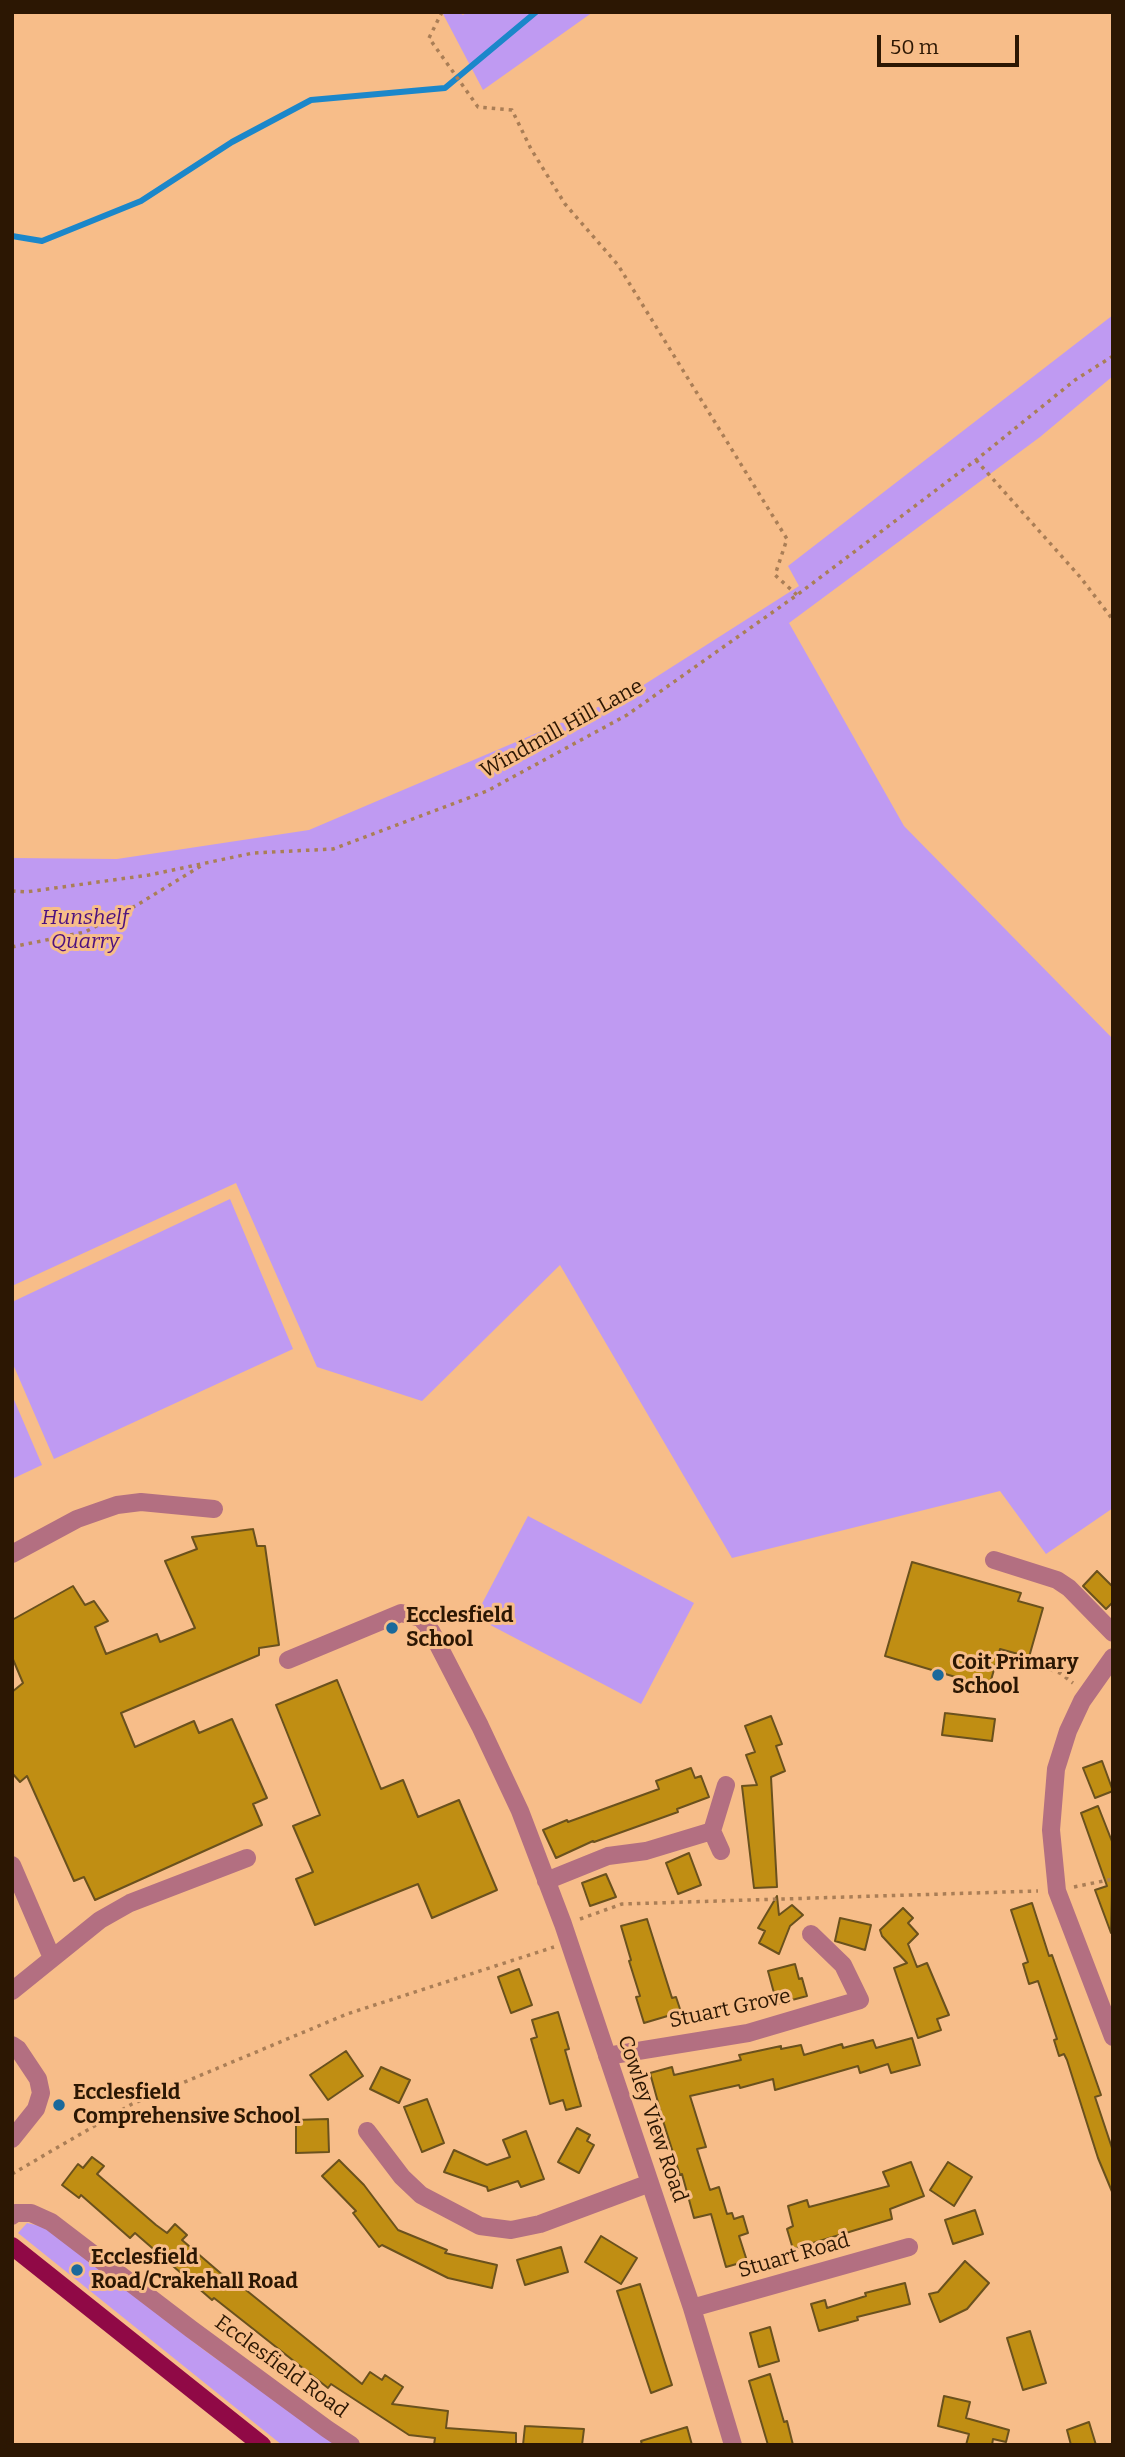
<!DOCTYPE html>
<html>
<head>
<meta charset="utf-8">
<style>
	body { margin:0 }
	#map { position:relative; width:1125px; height:2457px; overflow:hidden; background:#f7bd89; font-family:Bitter,serif }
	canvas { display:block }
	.frame { position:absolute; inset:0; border:14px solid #2c1703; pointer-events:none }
	.scale { position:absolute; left:877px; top:35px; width:142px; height:32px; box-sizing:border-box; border:4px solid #2c1703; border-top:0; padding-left:9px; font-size:21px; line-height:24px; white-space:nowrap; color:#2c1703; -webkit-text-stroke:5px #f7bd89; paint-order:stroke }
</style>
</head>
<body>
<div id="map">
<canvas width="1125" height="2457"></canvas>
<div class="frame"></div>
<div class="scale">50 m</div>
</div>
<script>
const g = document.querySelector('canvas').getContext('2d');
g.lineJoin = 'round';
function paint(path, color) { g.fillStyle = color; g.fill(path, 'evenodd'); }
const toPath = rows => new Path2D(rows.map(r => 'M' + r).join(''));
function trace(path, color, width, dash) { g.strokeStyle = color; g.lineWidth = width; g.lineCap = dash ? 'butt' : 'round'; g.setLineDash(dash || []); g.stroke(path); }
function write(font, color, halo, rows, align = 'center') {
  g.font = font + ' Bitter,serif'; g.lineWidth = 6; g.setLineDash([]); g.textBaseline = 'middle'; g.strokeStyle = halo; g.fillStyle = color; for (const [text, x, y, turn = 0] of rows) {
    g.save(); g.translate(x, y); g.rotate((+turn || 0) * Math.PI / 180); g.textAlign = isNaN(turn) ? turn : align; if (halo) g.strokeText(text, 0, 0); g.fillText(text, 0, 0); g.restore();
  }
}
paint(toPath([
	[442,12,458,12,463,15,467,12,593,12,483,90],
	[1113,315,1113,376,1040,437,789,623,904,826,1113,1039,1113,1508,1046,1554,1000,1491,732,1558,560,1265,422,1401,317,1367,236,1183,12,1286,12,858,117,859,309,830,631,693,799,586,788,566],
	[230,1199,293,1349,54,1459,12,1362,12,1302],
	[12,1395,42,1465,12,1479],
	[528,1516,694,1603,641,1704,475,1617],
	[27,2223,44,2227,204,2350,338,2445,282,2445,18,2233]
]), '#bf9af2');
trace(toPath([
	[12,236,42,241,141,201,232,142,311,100,445,88,536,12]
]), '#1b87ca', 6);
const building = toPath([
	[253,1529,257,1546,265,1546,279,1645,259,1648,259,1655,121,1713,135,1747,194,1721,199,1733,232,1719,267,1798,253,1804,262,1825,95,1900,84,1877,74,1881,27,1776,20,1782,12,1773,12,1692,23,1683,12,1657,12,1620,73,1586,85,1605,94,1601,108,1621,95,1627,106,1654,157,1634,160,1642,195,1628,165,1561,197,1549,192,1537,253,1529],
	[912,1562,1021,1593,1018,1601,1043,1608,1029,1657,1000,1649,989,1687,885,1656,912,1562],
	[1097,1571,1113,1587,1113,1602,1106,1609,1083,1586,1097,1571],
	[337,1680,381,1789,403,1780,418,1817,459,1800,497,1890,432,1918,418,1884,315,1925,296,1879,313,1872,293,1826,320,1815,276,1705,337,1680],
	[945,1713,995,1719,992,1741,942,1735,945,1713],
	[771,1716,782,1744,776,1746,785,1771,771,1777,777,1887,754,1888,742,1786,757,1785,746,1755,755,1752,745,1726,771,1716],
	[1102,1761,1113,1791,1095,1798,1083,1768,1102,1761],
	[691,1768,695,1778,701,1776,709,1797,677,1809,678,1812,594,1842,593,1841,556,1858,543,1830,567,1820,568,1822,659,1789,656,1781,691,1768],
	[1098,1806,1113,1844,1111,1933,1095,1890,1107,1886,1081,1813,1098,1806],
	[689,1853,701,1885,678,1894,666,1863,689,1853],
	[606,1874,616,1897,590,1906,582,1883,606,1874],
	[777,1896,779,1915,792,1905,803,1915,790,1926,779,1954,759,1943,765,1931,758,1928,777,1896],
	[1032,1903,1049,1956,1052,1955,1101,2095,1095,2097,1113,2151,1113,2194,1098,2158,1067,2060,1064,2054,1059,2056,1054,2040,1057,2039,1038,1981,1029,1984,1023,1964,1028,1962,1011,1910,1032,1903],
	[903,1908,913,1918,908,1923,918,1934,908,1944,917,1967,927,1963,949,2015,937,2019,941,2030,918,2038,894,1968,907,1963,882,1936,880,1930,903,1908],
	[840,1918,871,1925,865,1950,835,1941,840,1918],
	[647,1919,672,1998,676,1997,681,2012,644,2023,636,1997,640,1996,629,1961,631,1960,621,1926,647,1919],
	[795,1964,799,1979,802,1978,807,1996,777,2004,768,1971,795,1964],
	[519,1969,532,2005,511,2013,498,1977,519,1969],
	[558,2012,569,2049,565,2050,581,2106,566,2110,563,2100,550,2104,531,2039,537,2037,532,2020,558,2012],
	[912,2038,920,2065,891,2073,888,2064,860,2073,858,2066,775,2090,773,2079,740,2088,739,2085,690,2096,706,2147,697,2149,710,2190,719,2187,727,2214,732,2213,734,2219,743,2216,748,2233,739,2236,747,2261,726,2267,711,2214,694,2218,682,2174,680,2175,664,2124,650,2073,672,2067,674,2075,741,2060,739,2055,781,2046,781,2049,801,2045,804,2055,842,2044,843,2048,873,2040,876,2048,912,2038],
	[346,2051,363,2076,328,2100,310,2075,346,2051],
	[381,2067,410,2080,399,2103,370,2089,381,2067],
	[427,2099,444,2143,422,2152,404,2107,427,2099],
	[328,2119,329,2152,296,2153,296,2120,328,2119],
	[577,2128,590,2135,587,2141,594,2145,579,2173,558,2162,577,2128],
	[526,2131,544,2179,521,2187,518,2181,488,2191,487,2187,444,2172,454,2150,487,2165,510,2157,503,2140,526,2131],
	[92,2157,104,2166,97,2174,156,2225,167,2233,175,2224,187,2235,182,2240,239,2289,241,2286,362,2384,370,2372,382,2380,385,2375,403,2387,392,2404,448,2411,446,2428,516,2433,516,2445,434,2445,435,2438,409,2435,331,2384,328,2388,214,2298,212,2300,135,2233,130,2238,81,2195,79,2198,62,2185,78,2164,83,2168,92,2157],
	[339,2160,364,2185,398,2230,447,2250,445,2253,497,2265,492,2288,448,2278,382,2245,379,2247,353,2213,356,2211,322,2176,339,2160],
	[911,2162,924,2196,890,2209,892,2219,793,2249,787,2229,793,2226,788,2206,807,2200,809,2207,889,2186,883,2172,911,2162],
	[948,2162,972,2177,954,2206,930,2190,948,2162],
	[975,2210,983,2234,953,2244,945,2220,975,2210],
	[601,2236,637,2258,621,2284,585,2262,601,2236],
	[561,2247,568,2272,525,2285,517,2260,561,2247],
	[965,2261,989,2283,967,2309,940,2322,929,2294,938,2292,965,2261],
	[905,2283,910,2304,857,2317,858,2320,819,2331,811,2304,825,2300,827,2308,866,2296,865,2293,905,2283],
	[640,2284,672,2385,651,2393,617,2291,640,2284],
	[770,2327,779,2361,759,2367,750,2333,770,2327],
	[1030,2331,1046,2383,1023,2390,1007,2338,1030,2331],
	[770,2374,784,2422,787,2421,793,2445,768,2445,749,2381,770,2374],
	[944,2396,970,2402,966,2418,1009,2430,1006,2442,993,2439,992,2445,966,2445,969,2434,938,2426,944,2396],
	[1089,2422,1096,2445,1071,2445,1067,2430,1089,2422],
	[525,2426,584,2429,582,2445,523,2445,525,2426],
	[687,2427,692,2445,642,2445,641,2441,687,2427]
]);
paint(building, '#c08e13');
trace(building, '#6a511d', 2);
trace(toPath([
	[442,12,429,38,478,107,512,110,531,149,565,204,618,265,787,539,775,575,797,595],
	[976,460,1081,578,1113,620],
	[12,891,26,892,149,875,253,853,333,849,487,791,627,715,797,595,976,460,1075,380,1113,356],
	[12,947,85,932,137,905,204,864],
	[1018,1658,1060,1673,1073,1683],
	[1074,1887,1113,1879],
	[580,1919,622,1904,1038,1891],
	[12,2174,132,2104,347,2014,554,1947]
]), '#aa7e56', 3.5, [3.5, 5]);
trace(toPath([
	[12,1554,77,1519,117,1505,141,1502,214,1509],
	[994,1560,1057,1580,1069,1588,1113,1633],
	[1113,1657,1082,1701,1068,1731,1056,1769,1051,1830,1057,1891,1113,2037],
	[288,1660,401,1613,421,1618,431,1631,480,1726,520,1811,563,1924,692,2308,733,2445],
	[712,1831,726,1785],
	[12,1865,52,1958],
	[546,1881,608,1856,646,1851,712,1831,721,1851],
	[12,1991,100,1920,130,1903,247,1858],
	[12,2045,18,2049,38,2079,41,2093,36,2109,12,2139],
	[607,2056,748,2033,860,2000,843,1965,811,1934],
	[367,2131,402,2177,421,2195,480,2226,511,2230,540,2224,650,2183],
	[12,2216,15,2213,31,2213,51,2222,191,2329,327,2429,351,2445],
	[692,2308,909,2247]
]), '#b36f81', 18);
trace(toPath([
	[12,2246,262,2445]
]), '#900946', 18);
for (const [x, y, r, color] of [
	[392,1628,7,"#1a699b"],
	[938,1675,7,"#1a699b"],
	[59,2105,7,"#1a699b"],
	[77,2270,7,"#1a699b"]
]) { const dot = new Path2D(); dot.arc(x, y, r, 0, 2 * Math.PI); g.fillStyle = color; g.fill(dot); trace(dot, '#f7bd89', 2.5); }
write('21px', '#2c1703', '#f7bd89', [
	["Windmill Hill Lane",562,729,-29],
	["Stuart Grove",730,2009,-12],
	["Cowley View Road",652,2119,71],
	["Stuart Road",794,2256,-16],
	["Ecclesfield Road",281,2367,36]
]);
write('italic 21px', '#4d117f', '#f7bd89', [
	["Hunshelf",85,918],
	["Quarry",85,942]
]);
write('bold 21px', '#2c1703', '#f7bd89', [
	["Ecclesfield",406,1616],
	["School",406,1640],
	["Coit Primary",952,1663],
	["School",952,1687],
	["Ecclesfield",73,2093],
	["Comprehensive School",73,2117],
	["Ecclesfield",91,2258],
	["Road/Crakehall Road",91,2282]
], 'left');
</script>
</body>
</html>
